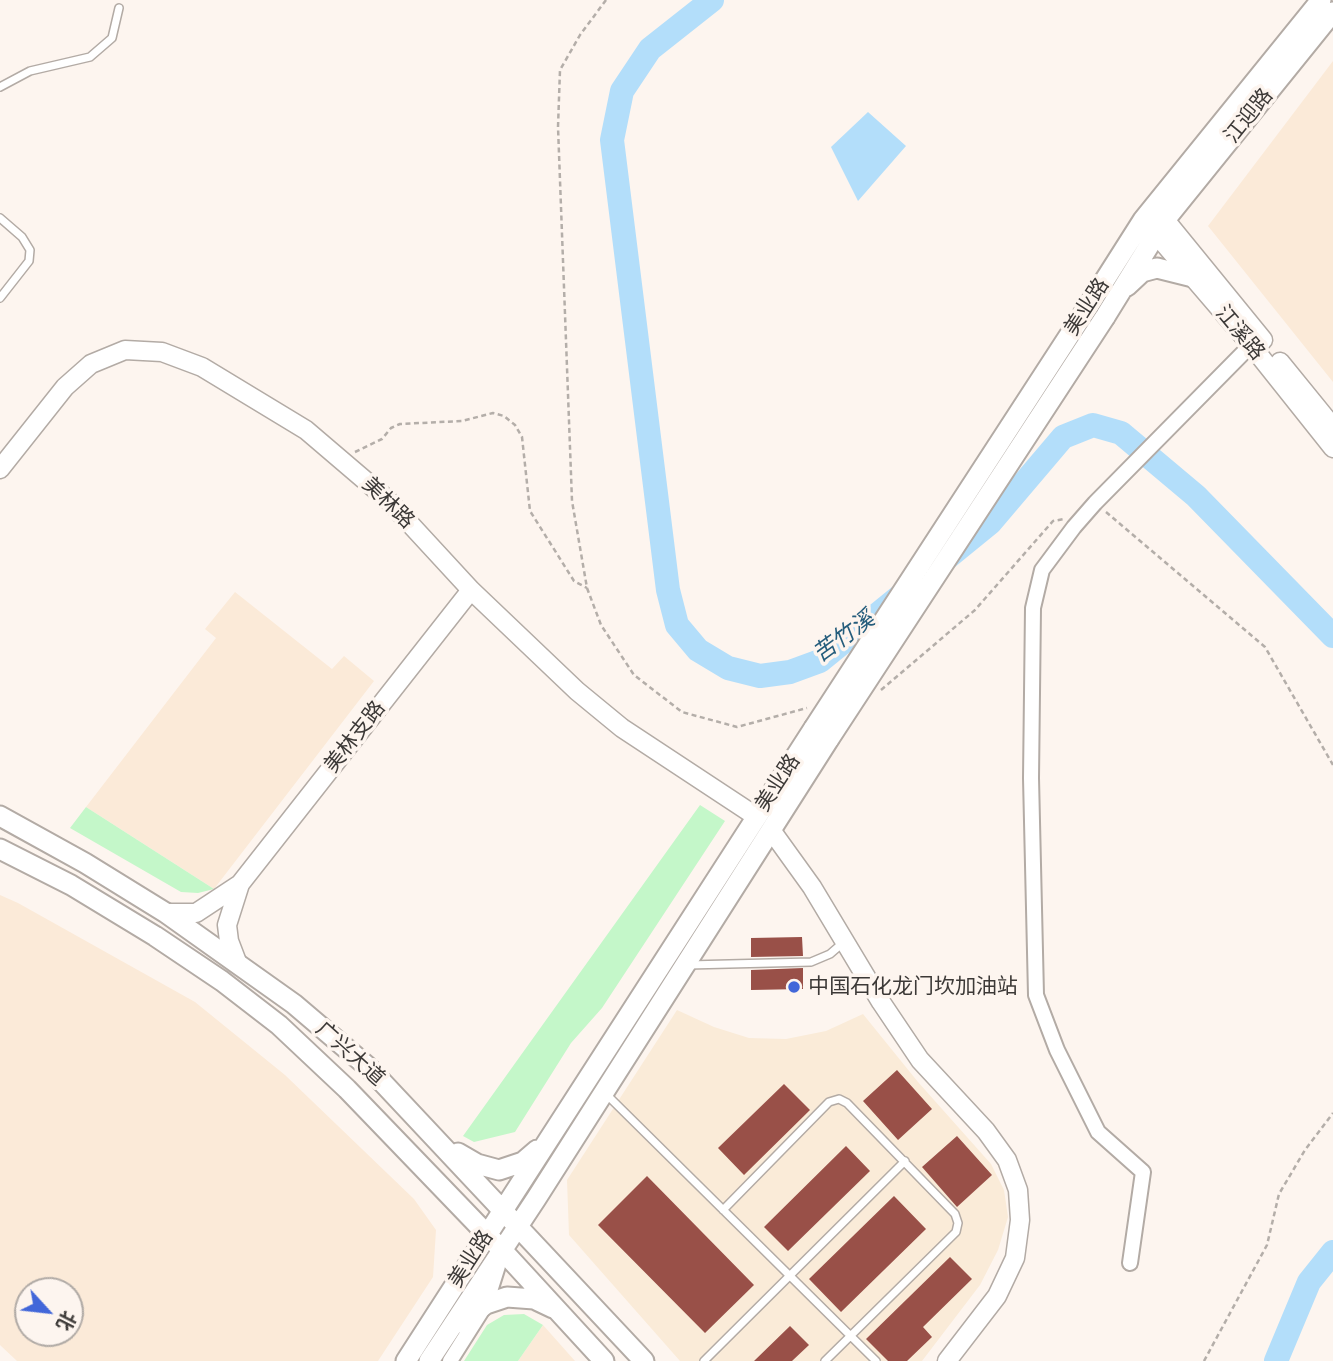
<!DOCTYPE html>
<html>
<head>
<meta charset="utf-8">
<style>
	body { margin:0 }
	#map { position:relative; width:1333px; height:1361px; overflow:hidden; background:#fdf5ef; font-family:Rubik,"Noto Sans SC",sans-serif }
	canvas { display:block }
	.north { position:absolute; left:14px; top:1277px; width:70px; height:70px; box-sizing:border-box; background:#fdf5ef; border:2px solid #b0aaa5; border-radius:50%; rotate:117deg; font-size:19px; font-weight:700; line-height:28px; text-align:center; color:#3c3937 }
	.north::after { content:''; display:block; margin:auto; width:24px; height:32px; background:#4267d9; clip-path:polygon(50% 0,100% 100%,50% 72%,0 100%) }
</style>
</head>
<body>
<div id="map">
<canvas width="1333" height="1361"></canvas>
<div class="north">北</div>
</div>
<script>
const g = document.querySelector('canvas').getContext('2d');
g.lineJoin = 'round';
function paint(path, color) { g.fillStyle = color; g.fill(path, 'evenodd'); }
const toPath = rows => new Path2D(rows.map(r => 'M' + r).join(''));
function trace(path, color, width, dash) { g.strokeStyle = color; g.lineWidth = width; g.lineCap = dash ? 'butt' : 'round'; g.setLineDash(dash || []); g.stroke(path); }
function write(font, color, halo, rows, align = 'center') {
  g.font = font + ' Rubik,"Noto Sans SC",sans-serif'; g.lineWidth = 7; g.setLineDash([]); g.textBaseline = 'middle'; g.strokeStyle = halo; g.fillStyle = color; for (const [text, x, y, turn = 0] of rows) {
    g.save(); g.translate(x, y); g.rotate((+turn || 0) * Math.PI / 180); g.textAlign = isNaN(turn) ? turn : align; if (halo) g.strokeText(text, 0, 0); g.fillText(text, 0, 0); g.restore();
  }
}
paint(toPath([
	[677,1010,714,1027,749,1038,786,1039,826,1031,863,1014,918,1082,991,1164,1004,1190,1008,1217,998,1250,980,1285,922,1361,680,1361,569,1235,567,1180]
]), '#faebd8');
paint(toPath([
	[1333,61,1333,382,1208,226],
	[235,592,332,669,344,656,374,681,214,889,86,807,216,638,205,629],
	[0,895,18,903,195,1002,285,1075,414,1199,436,1230,433,1277,378,1361,17,1361,0,1345],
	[28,1291,70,1291,70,1333,28,1333],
	[543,1325,575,1361,518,1361]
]), '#fbead8');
paint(toPath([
	[700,805,725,821,602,1008,571,1043,515,1132,474,1142,463,1136],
	[86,807,214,889,198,893,181,892,70,828],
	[524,1314,543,1325,518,1361,464,1361,487,1325,504,1315]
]), '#c4f7c9');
paint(toPath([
	[868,112,906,146,858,201,831,147]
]), '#b3defa');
trace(toPath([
	[712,0,650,49,622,91,612,140,668,590,677,625,698,650,728,668,760,676,790,672,820,661,900,596],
	[947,558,990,523,1063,437,1093,425,1121,433,1196,496,1333,636],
	[1276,1361,1309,1282,1333,1252]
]), '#b3defa', 24);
paint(toPath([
	[802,937,803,956,751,957,751,938],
	[803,968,803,989,751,990,751,970],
	[897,1070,932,1109,898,1140,863,1101],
	[784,1084,810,1110,744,1175,718,1148],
	[957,1136,992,1175,957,1207,922,1167],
	[846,1146,870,1171,788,1251,764,1227],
	[647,1176,754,1285,705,1333,598,1225],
	[894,1196,926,1229,841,1312,809,1279],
	[950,1257,972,1279,923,1327,932,1337,907,1361,888,1361,866,1339],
	[790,1326,809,1345,792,1361,754,1361]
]), '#995048');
const service = toPath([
	[0,87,30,71,90,57,112,38,119,8],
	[0,218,22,237,30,250,29,261,0,298],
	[688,965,811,962,830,954,845,941],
	[605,1093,876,1361],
	[723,1210,829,1102,839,1099,847,1103,955,1214,958,1223,956,1232,825,1361],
	[704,1361,905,1161]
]);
const minor = toPath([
	[1130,1263,1143,1172,1098,1132,1057,1050,1036,995,1031,778,1033,608,1042,570,1074,527,1095,503,1251,345],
	[450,1361,486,1304,498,1266]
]);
const tertiary = toPath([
	[1157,210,1263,340],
	[1148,225,1251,345,1333,448],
	[1280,362,1333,427],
	[0,469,65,387,91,364,125,350,162,352,202,367,306,430,388,500,471,590,577,691,622,728,757,817],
	[771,830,812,887,881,1002,920,1060,986,1131,1007,1160,1018,1190,1020,1220,1015,1258,997,1296,947,1361],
	[166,913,196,913,240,884],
	[237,962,229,941,227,925,240,884,471,590]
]);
const secondary = toPath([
	[1127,286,1142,272,1157,268,1193,277],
	[1089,305,1143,220,1321,0],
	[1105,317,1165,220,1333,12],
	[0,816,85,863,166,913,294,1004,368,1067,644,1361],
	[0,849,71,885,155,936,222,981,279,1025,347,1089,502,1250,604,1361],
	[458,1153,477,1164,499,1170,523,1162,537,1150],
	[460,1323,486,1304,507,1297,534,1299,553,1308],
	[406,1361,814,728],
	[429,1361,536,1199,829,739]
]);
trace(service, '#b3aba5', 10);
trace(minor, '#b3aba5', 18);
trace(tertiary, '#b3aba5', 21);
trace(secondary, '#b3aba5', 23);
trace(toPath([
	[606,0,580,35,560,70,558,127,572,501,587,588,601,625,634,675,682,712,737,727,807,708],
	[355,452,382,439,391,428,400,424,462,421,493,413,504,416,515,425,522,437,530,511,574,581,587,588],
	[1106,512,1265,647,1333,765],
	[881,690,975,610,1053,521,1064,519],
	[1204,1361,1267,1245,1279,1194,1305,1150,1333,1113]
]), '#b4aea9', 2.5, [5, 3.5]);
trace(service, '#fff', 7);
trace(minor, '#fff', 14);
trace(tertiary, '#fff', 18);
trace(secondary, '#fff', 19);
const secondaryBridge = toPath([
	[814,728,1089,305],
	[829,739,1105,317]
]);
trace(secondaryBridge, '#b3aba5', 23, []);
trace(secondaryBridge, '#fff', 19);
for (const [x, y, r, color] of [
	[794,987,7,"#4267d9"]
]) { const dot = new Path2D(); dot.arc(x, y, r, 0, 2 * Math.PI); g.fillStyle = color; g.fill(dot); trace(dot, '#fdf5ef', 2.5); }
write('21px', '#3c3937', '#fdf5ef', [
	["江迎路",1249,116,-51],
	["美业路",1087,307,-57],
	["江溪路",1240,333,50],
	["美林路",388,503,44],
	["美林支路",355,737,-52],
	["美业路",778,783,-57],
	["广兴大道",350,1054,42],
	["美业路",471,1259,-57]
]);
write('21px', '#3c3937', '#fdf5ef', [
	["中国石化龙门坎加油站",808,987]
], 'left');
write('italic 23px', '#255d7c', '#fdf5ef', [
	["苦竹溪",844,637,-36]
]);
</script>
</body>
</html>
